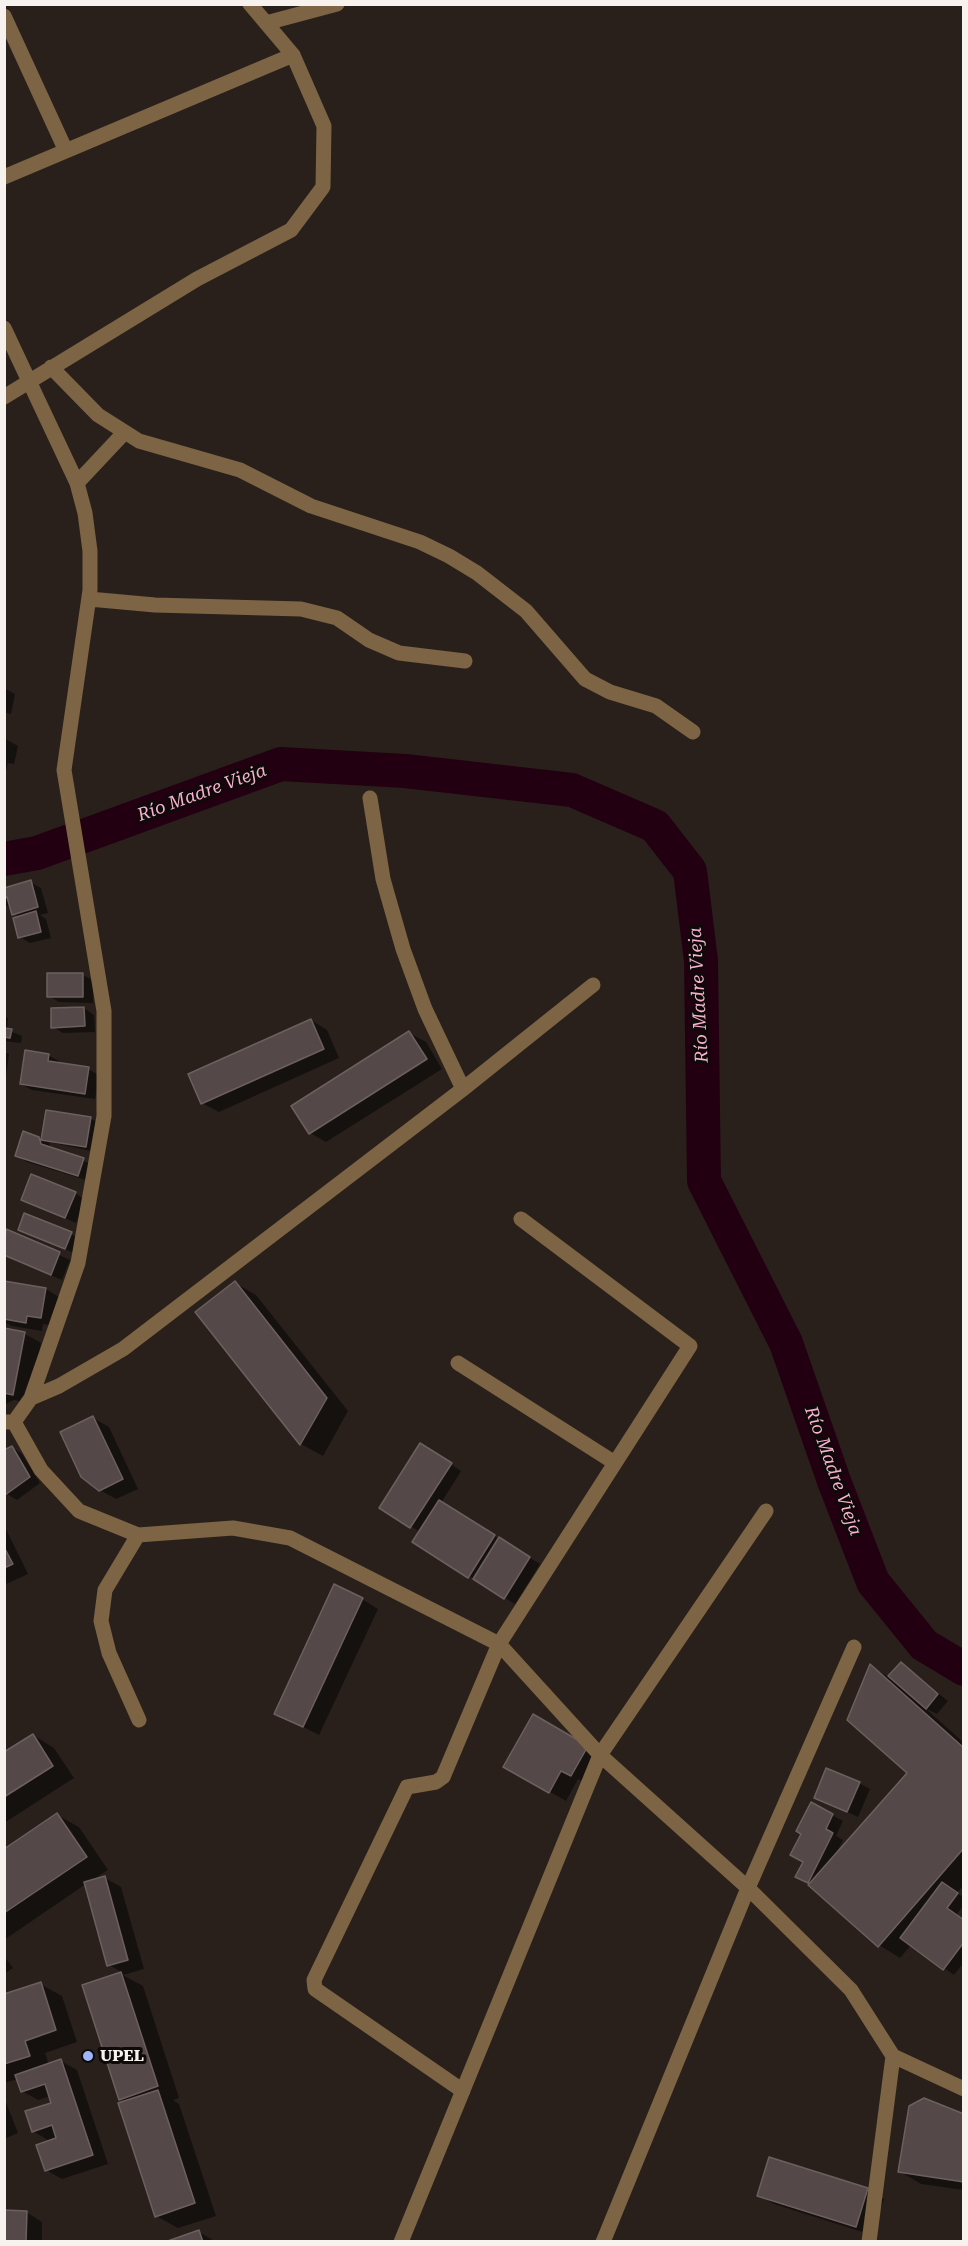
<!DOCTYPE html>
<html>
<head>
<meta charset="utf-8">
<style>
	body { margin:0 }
	#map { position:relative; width:968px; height:2246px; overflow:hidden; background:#29201b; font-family:"Roboto Serif",serif }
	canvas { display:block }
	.frame { position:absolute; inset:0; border:6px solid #f8f2ef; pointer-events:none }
</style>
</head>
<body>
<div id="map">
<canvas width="968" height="2246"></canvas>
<div class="frame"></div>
</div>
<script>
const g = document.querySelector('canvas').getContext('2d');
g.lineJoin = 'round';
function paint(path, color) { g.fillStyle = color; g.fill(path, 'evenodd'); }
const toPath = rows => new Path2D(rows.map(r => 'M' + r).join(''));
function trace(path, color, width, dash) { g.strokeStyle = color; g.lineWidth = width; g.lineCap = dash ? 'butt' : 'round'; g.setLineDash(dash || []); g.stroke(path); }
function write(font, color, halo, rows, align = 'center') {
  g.font = font + ' "Roboto Serif",serif'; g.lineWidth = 6; g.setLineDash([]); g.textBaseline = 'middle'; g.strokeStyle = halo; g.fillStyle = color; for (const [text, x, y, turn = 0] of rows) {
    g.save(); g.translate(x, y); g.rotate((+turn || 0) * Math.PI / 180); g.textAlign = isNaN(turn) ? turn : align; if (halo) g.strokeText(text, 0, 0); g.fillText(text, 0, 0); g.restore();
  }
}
paint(toPath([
	[4,688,15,694,11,714,4,712],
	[4,738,18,746,14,764,8,763,4,779],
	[30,882,41,888,48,913,40,915,46,919,51,938,30,943,20,937,20,917,14,914,11,905,4,907,4,889],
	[83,975,94,981,93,1003,59,1002,49,996],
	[84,1008,94,1015,95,1032,63,1033,53,1027],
	[4,1016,8,1018,7,1030,22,1036,21,1043,4,1041],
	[311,1020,327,1030,339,1058,219,1112,202,1103],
	[409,1033,426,1042,442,1069,326,1142,310,1133],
	[4,1052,9,1054,5,1084,4,1084],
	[48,1055,59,1061,58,1064,88,1069,99,1075,95,1099,32,1090,21,1084],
	[47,1111,90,1118,101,1124,96,1152,49,1142,51,1149,94,1165,89,1181,27,1162,17,1156,38,1138,42,1140],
	[75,1193,85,1200,76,1223,23,1199],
	[19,1229,71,1234,81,1240,76,1254],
	[7,1231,70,1260,62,1280,4,1255],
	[4,1282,46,1289,62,1299,57,1326,43,1324,42,1331,12,1326,4,1322],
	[235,1283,256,1295,348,1411,323,1456,301,1444,198,1313],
	[4,1330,25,1334,41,1343,29,1403,14,1400,4,1405],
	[93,1418,109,1427,138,1489,116,1499,100,1490],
	[12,1447,22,1454,40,1483,17,1500,7,1494,4,1487,4,1451],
	[431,1451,461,1471,441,1503,540,1564,515,1604,414,1542,420,1532,381,1507],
	[4,1525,28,1574,4,1585],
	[362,1599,378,1609,319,1735,276,1713],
	[901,1664,948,1701,937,1714,925,1708,964,1743,964,1885,957,1893,964,1898,964,1905,956,1915,964,1920,964,1962,954,1975,911,1945,900,1958,879,1945,811,1884,797,1876,805,1862,803,1833,812,1804,843,1821,836,1836,843,1840,836,1854,909,1772,870,1667,889,1677],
	[534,1716,604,1756,588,1784,578,1779,566,1801,505,1766],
	[33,1735,54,1748,74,1778,4,1823,4,1754],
	[859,1783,870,1789,858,1817,815,1797],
	[57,1815,79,1827,108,1870,91,1881,105,1878,121,1887,144,1969,123,1975,143,1986,179,2098,173,2100,179,2104,216,2216,178,2228,156,2216,126,2102,120,2099,84,1986,123,1973,109,1965,86,1884,4,1940,4,1851],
	[4,1956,13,1968,4,1974],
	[40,1984,62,1996,77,2042,45,2053,49,2065,61,2061,77,2070,108,2164,62,2179,46,2170,51,2142,33,2131,53,2103,51,2096,38,2100,22,2091,18,2079,4,2083,4,1996],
	[4,2097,18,2133,4,2139],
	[964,2115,964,2190,921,2184,899,2171],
	[867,2189,884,2199,872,2235,774,2204,758,2195],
	[26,2212,42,2222,42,2242,4,2242],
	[199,2232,216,2242,170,2242]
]), '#0007');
trace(toPath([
	[4,859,37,853,281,764,405,771,572,790,655,826,690,871,701,961,704,1181,786,1343,834,1481,873,1582,924,1645,964,1669]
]), '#230011', 34);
const building = toPath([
	[31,880,38,907,12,915,7,897,4,898,4,888,31,880],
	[36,911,41,932,18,938,13,918,36,911],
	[47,973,83,973,83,997,47,997,47,973],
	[84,1007,85,1026,51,1028,51,1008,84,1007],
	[311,1019,324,1049,201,1104,188,1074,311,1019],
	[4,1028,12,1029,10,1038,4,1037,4,1028],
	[409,1031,427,1059,309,1134,291,1106,409,1031],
	[25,1050,49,1054,48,1061,89,1067,85,1094,20,1084,25,1050],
	[46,1110,91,1117,86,1147,41,1140,46,1110],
	[23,1131,39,1137,41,1144,84,1158,78,1176,15,1156,23,1131],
	[31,1174,76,1192,65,1218,21,1200,31,1174],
	[24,1213,72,1232,65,1249,18,1230,24,1213],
	[6,1229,60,1252,51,1275,4,1255,6,1229],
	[4,1281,46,1288,41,1318,27,1316,26,1323,4,1319,4,1281],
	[235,1281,327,1398,300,1445,195,1312,235,1281],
	[4,1328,25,1332,13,1395,4,1393,4,1328],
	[93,1416,123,1479,99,1491,81,1477,60,1432,93,1416],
	[420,1443,452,1463,410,1528,379,1508,420,1443],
	[12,1446,30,1477,5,1495,4,1450,12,1446],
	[439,1500,495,1535,468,1578,412,1542,439,1500],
	[499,1537,530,1557,504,1599,473,1579,499,1537],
	[4,1547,13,1564,4,1568,4,1547],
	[334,1584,363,1598,303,1727,274,1714,334,1584],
	[901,1662,938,1694,926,1709,888,1676,901,1662],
	[870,1664,964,1748,964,1848,878,1947,808,1885,907,1773,847,1720,870,1664],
	[533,1714,588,1746,571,1776,561,1771,549,1793,503,1767,533,1714],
	[33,1734,53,1766,4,1797,4,1752,33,1734],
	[826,1768,860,1782,847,1812,814,1798,826,1768],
	[811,1802,833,1814,826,1829,833,1833,808,1883,795,1877,803,1862,790,1855,801,1834,796,1831,811,1802],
	[57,1813,87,1857,4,1913,4,1849,57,1813],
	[105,1876,128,1960,107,1966,84,1882,105,1876],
	[942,1882,958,1893,947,1908,964,1920,964,1942,943,1970,900,1938,942,1882],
	[121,1972,158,2086,119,2100,82,1985,121,1972],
	[41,1982,56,2030,25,2041,30,2056,4,2064,4,1994,41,1982],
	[61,2059,93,2155,45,2171,36,2145,56,2138,52,2125,32,2132,25,2111,51,2103,45,2084,21,2092,15,2075,61,2059],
	[158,2090,195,2203,155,2217,118,2103,158,2090],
	[924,2098,964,2114,964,2182,898,2172,909,2106,924,2098],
	[769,2157,868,2188,856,2227,757,2196,769,2157],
	[4,2210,27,2211,26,2242,4,2242,4,2210],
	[199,2230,203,2242,165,2242,199,2230]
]);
paint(building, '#544848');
trace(building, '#6c605f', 1.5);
trace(toPath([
	[4,16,66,151],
	[266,23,337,4],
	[4,177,293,55],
	[4,328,77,483,85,513,90,551,90,590,64,770,104,1011,104,1116,78,1263,31,1398,14,1422,6,1422],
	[51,367,98,415,139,441,240,470,311,506,420,542,449,556,477,573,526,611,585,679,610,692,656,706,693,732],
	[4,397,197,279,291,230,323,187,324,126,293,55,250,4],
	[77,483,123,434],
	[89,599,155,605,301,609,337,618,369,640,399,653,465,661],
	[370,798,383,879,403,949,425,1009,463,1089],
	[458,1363,615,1463],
	[31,1398,59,1386,123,1349,463,1089,593,985],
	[14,1422,41,1470,79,1511,138,1535,233,1528,290,1538,499,1644,600,1755,748,1888,851,1990,893,2056,964,2089],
	[138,1535,105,1590,101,1621,109,1653,139,1720],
	[463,2091,315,1989,314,1980,407,1787,436,1782,443,1777,499,1644,690,1346,521,1219],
	[401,2242,600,1755,766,1511],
	[603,2242,748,1888,854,1647],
	[869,2242,893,2056]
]), '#7c6444', 15);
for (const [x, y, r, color] of [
	[88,2056,6,"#9eb4fd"]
]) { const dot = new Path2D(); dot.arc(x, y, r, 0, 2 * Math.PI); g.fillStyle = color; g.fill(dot); trace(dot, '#0e0a09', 2); }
write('bold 16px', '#f8f2ef', '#0e0a09', [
	["UPEL",100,2056]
], 'left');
write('italic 18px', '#fab1d0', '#0e0a09', [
	["Río Madre Vieja",202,793,-20],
	["Río Madre Vieja",699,995,-93],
	["Río Madre Vieja",833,1471,70]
]);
</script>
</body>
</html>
